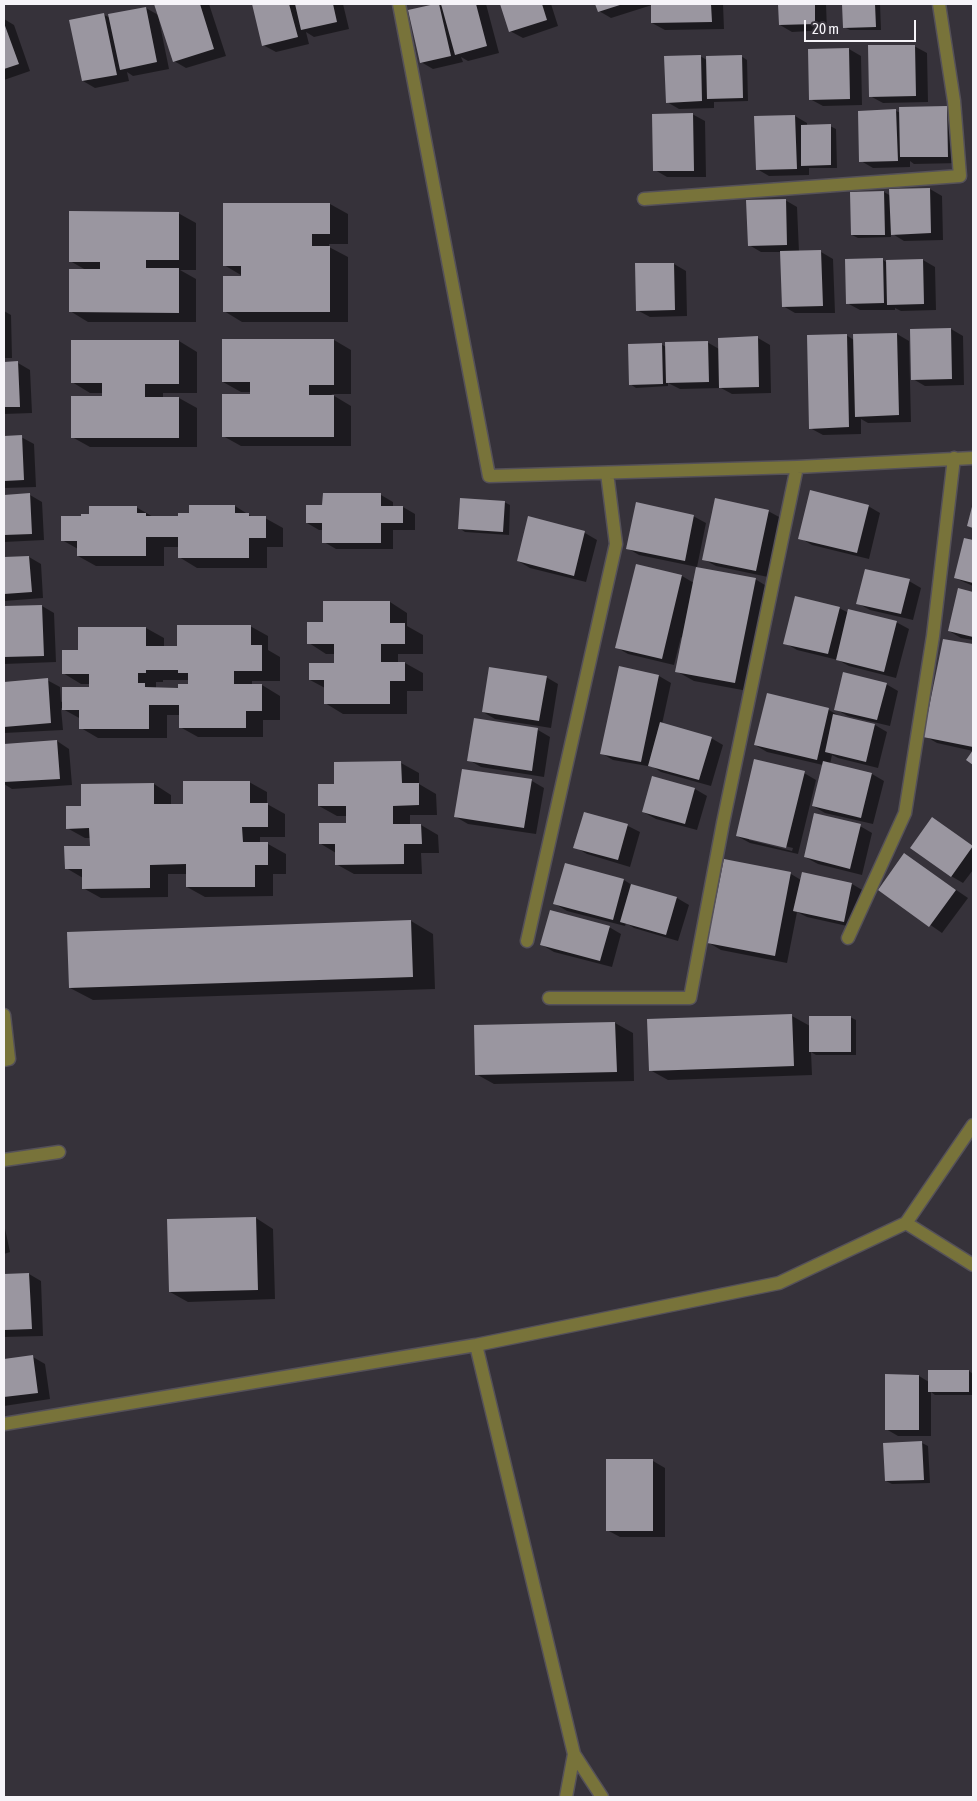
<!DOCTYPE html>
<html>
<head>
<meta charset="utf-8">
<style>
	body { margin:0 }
	#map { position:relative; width:977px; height:1801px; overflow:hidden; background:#36323a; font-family:"Asap Condensed",sans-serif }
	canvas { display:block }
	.frame { position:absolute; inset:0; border:5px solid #f6f4f9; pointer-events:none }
	.scale { position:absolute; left:804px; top:20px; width:112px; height:22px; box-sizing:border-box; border:2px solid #f6f4f9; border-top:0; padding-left:6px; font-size:15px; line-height:18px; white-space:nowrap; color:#f6f4f9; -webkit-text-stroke:4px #36323a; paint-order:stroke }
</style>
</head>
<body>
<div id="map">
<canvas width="977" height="1801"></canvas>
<div class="frame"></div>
<div class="scale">20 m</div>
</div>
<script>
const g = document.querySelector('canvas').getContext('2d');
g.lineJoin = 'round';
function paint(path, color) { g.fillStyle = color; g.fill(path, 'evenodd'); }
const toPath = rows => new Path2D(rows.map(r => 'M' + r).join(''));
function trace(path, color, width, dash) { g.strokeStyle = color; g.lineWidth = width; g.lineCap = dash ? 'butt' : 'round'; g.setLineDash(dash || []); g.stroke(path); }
paint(toPath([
	[156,4,209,4,226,56,186,68,174,61,161,19,159,20,169,69,133,76,127,72,129,81,95,88,83,81,104,15,111,18,146,8,160,16],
	[253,4,343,4,349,29,314,37,306,32,309,44,276,52,263,45],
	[439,4,443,7,443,4,486,4,499,53,468,61,461,57,463,62,433,69,421,62],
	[501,4,551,4,558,26,523,38,510,31],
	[597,4,723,4,724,29,665,30,652,23,652,5,611,18,599,11],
	[779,4,826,4,827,30,792,32,780,25],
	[843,4,880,4,881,30,850,30,844,27],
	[4,19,14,25,30,71,4,80],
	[914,46,927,53,928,102,883,103,870,96],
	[849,49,861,56,862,105,823,106,810,99],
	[700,56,707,60,741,56,747,60,748,101,714,102,714,108,679,109,667,102],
	[946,107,958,114,960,163,914,164,910,161,910,167,873,168,861,161,896,111,901,113],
	[692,114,705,121,706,177,667,177,655,170],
	[795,116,807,123,807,126,830,126,836,129,837,168,809,168,809,175,769,176,757,169,756,118],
	[930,189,942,196,943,240,904,241,891,233,891,237,858,238,852,235,884,192,891,196],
	[785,200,797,207,799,252,821,252,833,259,835,313,795,313,783,306,781,252,761,252,749,245],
	[224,204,330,204,348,214,348,244,329,244,329,247,348,257,348,322,242,322,224,311,246,278,224,265],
	[178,213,196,223,196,270,180,270,196,279,196,322,88,322,70,311,86,270,70,261],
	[882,259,886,262,923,260,935,267,936,310,901,311,895,308,895,310,860,310,847,303],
	[674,264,686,271,687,316,650,317,637,310],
	[4,311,11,315,12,358,4,358],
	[951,329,963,336,964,385,925,386,913,379],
	[897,334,909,341,911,422,868,423,861,419,861,434,823,435,810,428,846,335,854,340],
	[758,338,770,345,771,393,732,394,721,388,680,389,668,383,668,386,636,388,630,384,661,344,666,347,707,342,719,349],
	[334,340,351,350,351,394,331,394,351,406,351,446,241,446,223,436,251,396,251,392,241,392,223,382],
	[179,341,197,352,197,393,163,393,163,398,179,398,197,408,197,447,90,447,72,437,103,397,103,393,90,393,72,382],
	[4,363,18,363,30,370,32,413,4,414],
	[4,437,21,437,34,444,36,487,4,488],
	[30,495,42,502,44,540,4,542,4,496],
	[381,495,393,502,393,507,403,507,415,514,415,530,393,530,393,549,336,549,324,542,324,530,319,530,307,523,324,506],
	[504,502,510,505,509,535,465,532,459,528],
	[235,506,254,518,265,518,283,528,283,547,267,547,267,568,197,568,179,557,179,547,164,547,164,566,96,566,78,556,78,549,62,540,82,518,136,507,155,518,179,518,190,514],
	[868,506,880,513,869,559,812,545,800,538],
	[768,511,781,518,768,577,716,566,703,559],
	[693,516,706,523,697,567,639,555,627,548],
	[529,518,585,533,597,540,586,582,530,568,518,561],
	[965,539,973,541,973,586,955,578],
	[29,557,41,564,43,598,4,601,4,559],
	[637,565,682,576,694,583,755,579,773,590,753,692,694,681,676,671,683,638,681,637,674,665,628,654,616,647],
	[909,581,921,588,913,620,870,610,857,603],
	[959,590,973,593,973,640,961,638,949,631],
	[390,602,407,613,407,626,423,635,423,654,398,654,398,663,405,663,423,673,423,691,407,691,407,714,343,714,325,703,325,688,310,680,336,664,336,654,326,654,309,643,324,623],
	[42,606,54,613,56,662,4,664,4,607],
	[839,608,849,613,896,622,909,629,896,678,849,666,838,660,797,650,785,643],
	[250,626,268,636,268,650,280,657,280,681,252,681,252,685,262,685,280,696,280,720,263,720,263,737,198,737,180,727,180,715,167,715,167,738,98,738,81,728,81,719,61,708,63,730,4,733,4,683,47,680,60,687,61,702,90,688,90,684,81,684,63,673,79,651,79,628,146,628,164,638,164,647,178,647],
	[163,680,189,680,189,685,179,689,156,689,156,682,163,682],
	[944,640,973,646,973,751,937,743,925,736],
	[620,668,659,676,671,683,662,724,711,738,723,745,711,786,661,772,653,767,613,760,601,753],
	[546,677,558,684,551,728,495,719,483,712],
	[886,684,898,691,890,726,848,716,835,709],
	[767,695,829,710,841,717,875,725,887,732,878,768,838,758,832,755,830,764,872,774,884,781,873,824,825,813,813,806,823,765,767,752,755,745],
	[538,730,550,737,544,777,481,767,469,760],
	[57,741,69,749,72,785,12,789,4,784,4,745],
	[336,763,401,763,419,773,419,784,436,794,437,815,410,815,410,825,421,825,438,835,439,853,421,853,422,874,354,874,336,864,336,853,321,844,347,824,347,816,337,816,319,806,336,785],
	[463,770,532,781,544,788,536,834,468,824,456,817],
	[804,773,816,780,798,854,750,843,737,836],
	[749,838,793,848,792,851,749,840],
	[249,782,267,792,267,804,285,814,285,837,260,837,260,844,268,844,286,854,286,874,273,874,273,896,205,897,187,887,187,874,168,874,168,897,101,898,83,888,83,878,66,868,91,847,91,838,85,838,67,828,82,808,154,784,171,795,171,805,184,805],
	[695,789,707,796,697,830,656,819,643,812],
	[585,813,628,826,640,832,630,867,587,854,575,847],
	[932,819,973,846,973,870,963,883,951,876],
	[860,826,872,833,862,875,818,864,805,857],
	[905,855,968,898,942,933,880,890],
	[725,860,791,874,801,880,852,884,864,891,856,928,807,917,797,912,787,963,721,950,709,943],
	[624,880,632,885,677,898,689,905,678,941,634,928,626,923,625,926,567,911,555,904],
	[411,921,433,934,435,989,93,1000,70,988],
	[609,927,621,934,612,967,554,952,542,945],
	[792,1016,810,1026,850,1017,856,1020,856,1055,816,1055,811,1052,812,1075,668,1080,650,1070],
	[615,1023,633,1033,634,1081,494,1084,476,1074,475,1026],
	[256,1218,273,1229,275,1299,188,1302,170,1292],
	[4,1224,10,1252,4,1254],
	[29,1274,41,1281,43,1336,4,1337,4,1275],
	[33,1357,45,1364,50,1399,4,1406,4,1361],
	[969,1371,973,1374,973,1395,935,1395,931,1392,931,1436,898,1436,886,1429,887,1375,919,1376,929,1382],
	[922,1443,928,1446,930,1483,892,1484,886,1481],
	[653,1461,665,1468,665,1537,620,1537,607,1530]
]), '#0007');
paint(toPath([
	[154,4,200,4,214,49,173,62],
	[252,4,289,4,298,37,262,46],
	[295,4,333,4,337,22,301,30],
	[435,4,439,4,451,56,420,63,408,10],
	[441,4,476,4,487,46,455,55],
	[500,4,542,4,547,20,509,32],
	[595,4,623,4,598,12],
	[651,4,711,4,712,22,651,23],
	[778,4,815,4,815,24,779,25],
	[842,4,875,4,876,27,843,28],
	[146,7,157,62,120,70,108,14],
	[104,13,117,75,82,81,69,20],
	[4,23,19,64,4,69],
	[868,45,915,45,916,96,869,97],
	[849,48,850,99,809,100,808,49],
	[701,55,702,101,666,103,664,56],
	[742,55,743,98,707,99,706,56],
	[947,106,948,157,900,157,899,107],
	[896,109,898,161,859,162,858,111],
	[693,113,694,171,653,171,652,114],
	[795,115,797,169,756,170,754,116],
	[831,124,831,165,801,166,801,125],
	[930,188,931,233,891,235,889,189],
	[884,191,885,235,851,235,850,192],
	[786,199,787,245,748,246,746,200],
	[223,203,330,203,330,234,312,234,312,246,330,246,330,312,223,312,223,276,241,276,241,266,223,266],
	[69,211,179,212,179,260,146,260,146,268,179,268,179,313,69,312,69,269,100,269,100,262,69,262],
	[821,250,823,306,782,307,780,251],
	[883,258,884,303,846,304,845,259],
	[923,259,924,304,887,305,886,260],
	[635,263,674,263,675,310,636,311],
	[951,328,952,379,911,380,910,329],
	[897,333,899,415,855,417,853,334],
	[847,334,849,427,809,429,807,335],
	[758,336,759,387,719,388,718,338],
	[222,339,334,339,334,385,309,385,309,395,334,395,334,437,222,437,222,394,250,394,250,382,222,382],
	[71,340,179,340,179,384,145,384,145,397,179,397,179,438,71,438,71,396,102,396,102,383,71,383],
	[708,341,709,382,666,383,665,342],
	[662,343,663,384,629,385,628,344],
	[18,361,20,407,4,407,4,362],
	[22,435,24,480,4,481,4,436],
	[810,490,869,505,857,553,798,539],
	[30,493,32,534,4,535,4,495],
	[323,493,381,493,381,506,403,506,403,523,381,523,381,543,322,543,322,523,306,523,306,505,322,505],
	[460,498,505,501,503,532,458,529],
	[715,498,769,510,756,571,702,560],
	[636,502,694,515,685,561,626,549],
	[973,503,973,528,967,526],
	[189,505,235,505,235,513,249,513,249,516,266,516,266,538,249,538,249,558,178,558,178,537,146,537,146,556,77,556,77,541,61,541,61,516,81,516,81,514,89,514,89,506,137,506,137,513,146,513,146,516,178,516,178,513,189,513],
	[528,516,585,531,574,576,517,561],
	[964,538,973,540,973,583,954,578],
	[29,556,32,592,4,594,4,557],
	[636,564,682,575,662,659,615,648],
	[696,567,756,578,735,683,675,672],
	[865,569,910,579,901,614,856,604],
	[958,588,973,592,973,637,948,631],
	[795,596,840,607,828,654,783,644],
	[323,601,390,601,390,623,405,623,405,644,381,644,381,662,405,662,405,681,390,681,390,704,324,704,324,680,309,680,309,663,334,663,334,644,307,644,307,622,323,622],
	[42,605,44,656,4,657,4,606],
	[848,609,897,621,884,672,836,660],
	[177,625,251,625,251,645,262,645,262,671,234,671,234,684,262,684,262,711,246,711,246,728,179,728,179,705,149,705,149,729,79,729,79,710,62,710,62,687,89,687,89,674,62,674,62,650,78,650,78,627,146,627,146,646,177,646],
	[146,670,178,670,178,673,188,673,188,684,178,684,178,688,145,687,145,683,138,683,138,673,146,673],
	[943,639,973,644,973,747,923,737],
	[619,666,659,675,641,762,600,754],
	[489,667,547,676,539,721,482,712],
	[843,672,887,683,877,720,834,710],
	[48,678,51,723,4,727,4,682],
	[767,693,829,708,817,760,754,745],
	[833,714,875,724,866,762,825,752],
	[474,718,538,728,532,771,467,761],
	[660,722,712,737,699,780,648,766],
	[57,740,60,779,4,782,4,744],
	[973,750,973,765,966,760],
	[754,759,805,771,786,848,736,836],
	[401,761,402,783,419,783,419,805,393,806,393,824,421,824,422,844,404,844,404,864,335,865,335,844,319,844,319,823,346,823,346,806,318,806,318,784,334,784,334,762],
	[823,761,872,773,861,818,812,806],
	[462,769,532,779,524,828,454,817],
	[652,776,695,788,685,824,642,812],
	[183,781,250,781,250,803,268,803,268,827,242,827,243,842,268,842,268,865,255,865,255,887,186,887,186,864,150,865,150,888,82,889,82,869,65,869,64,846,90,846,89,828,66,829,66,806,81,806,81,784,154,783,154,804,183,804],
	[584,812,628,824,618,860,573,848],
	[814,813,861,824,850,869,804,857],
	[932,817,973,846,951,877,910,848],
	[904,853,956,890,929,927,878,890],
	[724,859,791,872,775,956,707,943],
	[565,863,624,879,613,920,553,904],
	[802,872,852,883,844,922,793,911],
	[631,884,677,897,666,935,620,922],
	[550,910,610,926,600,961,540,945],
	[411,920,413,977,69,988,67,932],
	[792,1014,794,1066,649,1071,647,1019],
	[809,1016,851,1016,851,1052,809,1052],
	[615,1022,617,1072,475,1075,474,1025],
	[256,1217,258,1290,169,1292,167,1219],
	[29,1273,32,1329,4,1330,4,1274],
	[33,1355,38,1393,4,1397,4,1359],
	[928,1370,969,1370,969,1392,928,1392],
	[885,1374,919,1375,919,1430,885,1430],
	[922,1441,924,1480,885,1481,883,1443],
	[606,1459,653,1459,653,1531,606,1531]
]), '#9a96a0');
const minor = toPath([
	[399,4,489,476,797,467,973,458],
	[644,199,960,176,954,101,939,4],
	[848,938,905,813,933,636,954,458],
	[527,941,616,544,607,473],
	[549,998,690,998,723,823,797,467],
	[4,1015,9,1059,4,1060],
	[4,1160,59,1152],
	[906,1223,973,1265],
	[476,1345,574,1754,602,1797],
	[4,1424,476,1345,779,1283,906,1223,973,1125],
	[566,1797,574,1754]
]);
trace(minor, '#555159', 15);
trace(minor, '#78733a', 12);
</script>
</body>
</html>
